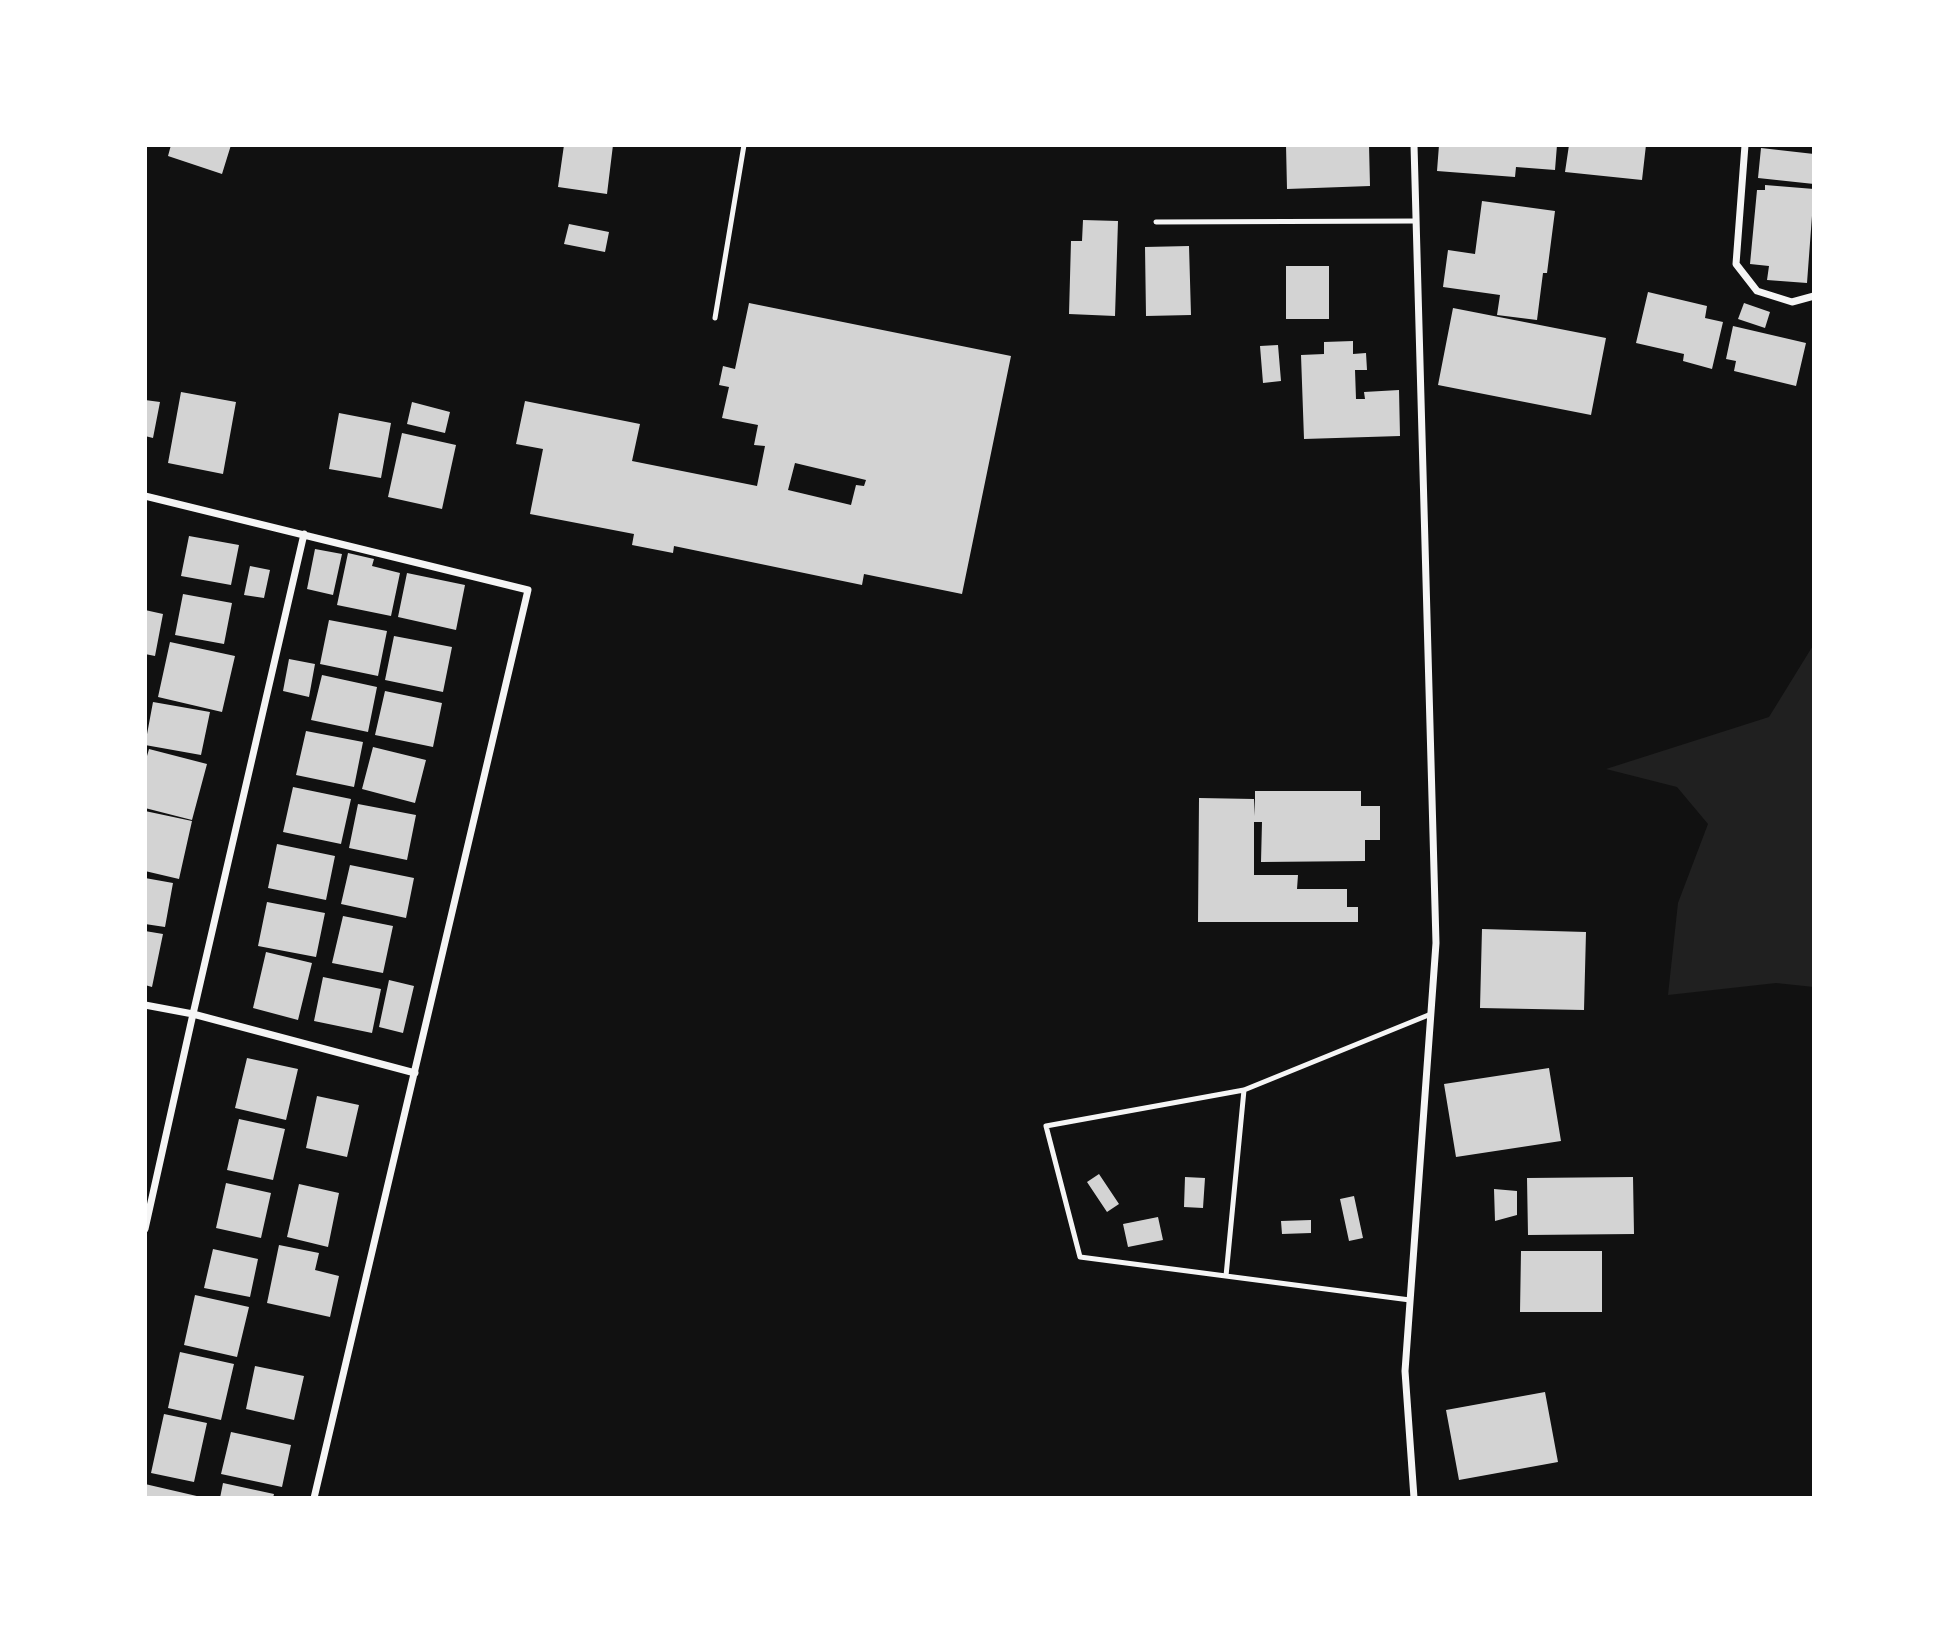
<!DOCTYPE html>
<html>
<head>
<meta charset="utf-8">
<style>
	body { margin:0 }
	#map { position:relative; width:1959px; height:1643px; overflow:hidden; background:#111; font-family:"Noto Serif",serif }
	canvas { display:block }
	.frame { position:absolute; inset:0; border:147px solid #fff; pointer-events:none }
</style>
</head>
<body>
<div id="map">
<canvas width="1959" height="1643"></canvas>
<div class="frame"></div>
</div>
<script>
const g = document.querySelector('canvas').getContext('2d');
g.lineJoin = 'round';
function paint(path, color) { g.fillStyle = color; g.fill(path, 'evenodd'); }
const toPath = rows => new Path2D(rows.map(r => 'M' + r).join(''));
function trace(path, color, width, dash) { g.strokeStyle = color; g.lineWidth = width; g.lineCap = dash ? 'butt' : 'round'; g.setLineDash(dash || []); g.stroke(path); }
paint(toPath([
	[1814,644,1814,987,1776,983,1668,995,1678,903,1708,824,1677,787,1606,769,1769,717]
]), '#202020');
paint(toPath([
	[171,145,231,145,222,174,168,156],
	[564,145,613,145,607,194,558,187],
	[1286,145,1369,145,1370,186,1287,189],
	[1439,145,1557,145,1555,170,1516,167,1515,177,1437,171],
	[1569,145,1646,145,1642,180,1565,172],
	[1761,148,1814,154,1814,184,1758,178],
	[1765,185,1814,189,1807,283,1767,280,1769,266,1750,264,1757,190,1765,190],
	[1482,201,1555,211,1547,273,1543,273,1537,320,1497,315,1500,295,1443,287,1448,250,1475,254],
	[1083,220,1118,221,1115,316,1069,314,1071,241,1082,241],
	[569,224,609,232,605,252,564,244],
	[1189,246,1191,315,1146,316,1145,247],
	[1286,266,1329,266,1329,319,1286,319],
	[1648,292,1707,306,1705,318,1723,322,1712,369,1683,361,1684,354,1636,343],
	[749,303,1011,356,962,594,864,574,862,585,674,546,673,553,632,545,634,534,530,514,543,449,516,444,525,401,640,424,632,461,757,486,765,446,754,445,758,425,722,418,729,387,719,385,723,366,735,369],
	[795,463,866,480,864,486,856,485,851,505,788,490],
	[1744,303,1770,312,1765,328,1738,319],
	[1453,308,1606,338,1591,415,1438,385],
	[1733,326,1806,343,1796,386,1734,371,1736,361,1726,359],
	[1353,341,1353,354,1366,353,1367,370,1355,370,1356,399,1365,399,1364,392,1399,390,1400,436,1304,439,1301,355,1324,354,1324,342],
	[1278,345,1281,381,1263,383,1260,346],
	[181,392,236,402,223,474,168,463],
	[145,400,160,402,153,438,145,436],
	[412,402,450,412,445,433,407,424],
	[339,413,391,423,381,478,329,469],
	[402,433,456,445,442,509,388,497],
	[189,536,239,545,231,585,181,576],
	[315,549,342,554,333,595,307,589],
	[348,553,374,559,372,566,400,573,391,616,337,605],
	[250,566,270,570,264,598,244,595],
	[407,573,465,585,456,630,398,617],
	[183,594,232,603,224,644,175,635],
	[145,610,163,614,155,656,145,654],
	[329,620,387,631,378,676,320,664],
	[394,636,452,647,443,692,385,680],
	[170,642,235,656,222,712,158,697],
	[289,659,315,664,309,697,283,691],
	[322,675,377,687,368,732,311,720],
	[385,691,442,703,433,747,375,735],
	[153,702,210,712,201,755,145,745],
	[306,731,363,742,354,787,296,775],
	[373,747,426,760,415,803,362,789],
	[149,749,207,764,192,820,145,808,145,763],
	[293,787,351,799,341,844,283,832],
	[1255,791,1361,791,1361,806,1380,806,1380,840,1365,840,1365,861,1261,862,1262,822,1254,822,1254,875,1298,875,1297,889,1347,889,1347,907,1358,907,1358,922,1198,922,1199,798,1254,799,1255,816],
	[358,804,416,815,407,860,349,848],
	[145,811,192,821,179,879,145,871],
	[277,844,335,856,326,900,268,888],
	[350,865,414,878,406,918,341,904],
	[145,878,173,883,165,927,145,924],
	[267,902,325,913,316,957,258,946],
	[343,916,393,926,383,973,332,963],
	[1482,929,1586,932,1584,1010,1480,1008],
	[145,931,163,934,152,987,145,985],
	[266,952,312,963,298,1020,253,1008],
	[323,977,381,989,372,1033,314,1021],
	[389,980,414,986,403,1033,379,1027],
	[247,1058,298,1069,286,1120,235,1108],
	[1549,1068,1561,1141,1456,1157,1444,1084],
	[317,1096,359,1105,347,1157,306,1148],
	[239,1119,285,1129,273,1180,227,1170],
	[1099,1174,1119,1204,1107,1212,1087,1182],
	[1185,1177,1205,1178,1203,1208,1184,1207],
	[1633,1177,1634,1234,1528,1235,1527,1178],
	[226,1183,271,1193,261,1238,216,1228],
	[299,1184,339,1193,328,1247,287,1237],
	[1494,1189,1517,1191,1517,1215,1495,1221],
	[1354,1196,1363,1238,1349,1241,1340,1199],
	[1158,1217,1163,1240,1128,1247,1123,1224],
	[1311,1220,1311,1233,1282,1234,1281,1221],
	[279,1245,319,1253,315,1270,339,1276,330,1317,267,1303],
	[213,1249,258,1259,250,1297,204,1288],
	[1521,1251,1602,1251,1602,1312,1520,1312],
	[195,1295,249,1307,237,1357,184,1345],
	[180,1352,234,1364,221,1420,168,1408],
	[255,1366,304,1376,294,1420,246,1409],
	[1545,1392,1558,1462,1459,1480,1446,1410],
	[164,1414,207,1423,194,1482,151,1473],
	[231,1432,291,1445,282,1487,221,1474],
	[223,1483,274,1494,273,1498,220,1498],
	[145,1484,201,1497,201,1498,145,1498]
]), '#d3d3d3');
trace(toPath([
	[1156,222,1416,221],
	[715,318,744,145],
	[1226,1276,1244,1090],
	[1410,1300,1080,1257,1046,1126,1244,1090,1431,1014]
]), '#f5f5f5', 5);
trace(toPath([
	[1745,145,1736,264,1757,291,1792,302,1814,296],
	[145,496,528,590,314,1498],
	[304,534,193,1014,415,1073],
	[145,1005,193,1014,145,1229],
	[1414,1498,1405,1371,1436,943,1414,145]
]), '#f5f5f5', 7);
</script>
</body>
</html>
